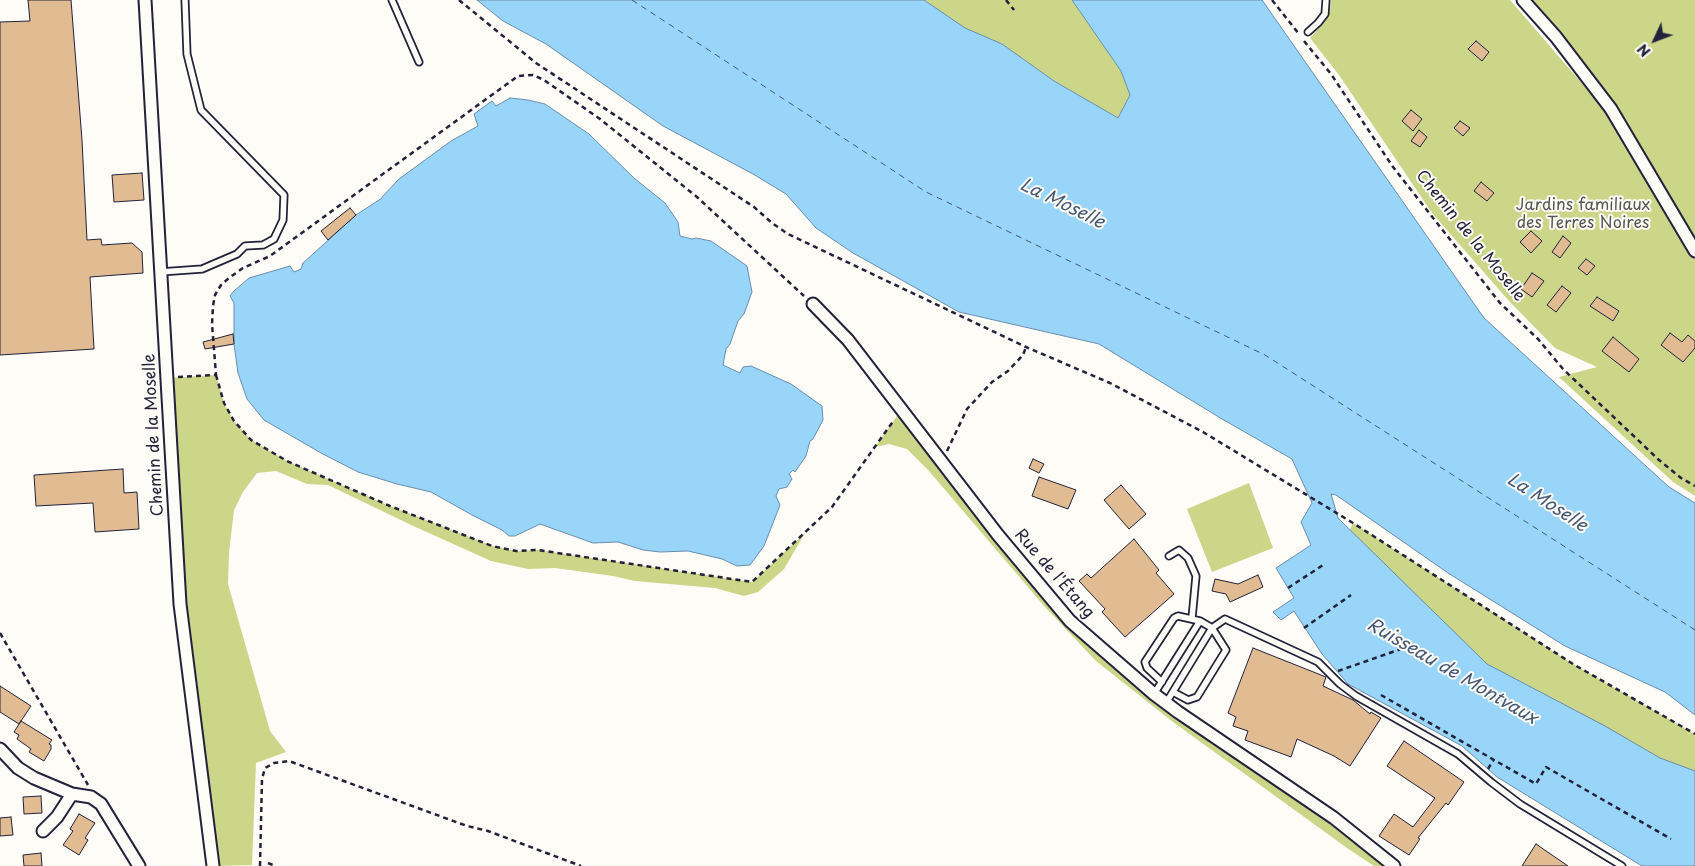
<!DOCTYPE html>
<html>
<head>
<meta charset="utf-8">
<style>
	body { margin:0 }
	#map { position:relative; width:1695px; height:866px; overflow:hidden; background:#fdfcf7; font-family:"Playpen Sans",sans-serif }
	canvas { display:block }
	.north { position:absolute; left:1630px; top:15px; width:50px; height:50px; -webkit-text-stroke:4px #fdfcf7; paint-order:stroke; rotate:227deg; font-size:14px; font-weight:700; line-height:20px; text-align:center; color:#22223b }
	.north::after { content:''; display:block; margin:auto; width:18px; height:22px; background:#22223b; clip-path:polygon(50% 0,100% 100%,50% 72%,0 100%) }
</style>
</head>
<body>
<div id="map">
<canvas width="1695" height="866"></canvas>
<div class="north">N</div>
</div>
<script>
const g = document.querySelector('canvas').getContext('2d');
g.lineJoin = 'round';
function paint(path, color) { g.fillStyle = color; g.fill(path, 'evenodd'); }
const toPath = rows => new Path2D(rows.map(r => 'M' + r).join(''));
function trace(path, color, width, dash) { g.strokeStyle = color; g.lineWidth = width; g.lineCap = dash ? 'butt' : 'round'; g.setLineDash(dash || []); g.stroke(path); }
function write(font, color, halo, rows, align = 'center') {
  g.font = font + ' "Playpen Sans",sans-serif'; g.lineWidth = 4; g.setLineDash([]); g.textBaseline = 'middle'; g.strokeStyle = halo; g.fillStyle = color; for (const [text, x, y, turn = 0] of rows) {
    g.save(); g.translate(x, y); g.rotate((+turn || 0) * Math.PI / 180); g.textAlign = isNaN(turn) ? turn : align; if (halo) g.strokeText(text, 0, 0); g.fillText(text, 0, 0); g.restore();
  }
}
paint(toPath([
	[924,0,1072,0,1121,71,1130,95,1118,118,1054,81,1002,44,965,28],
	[1331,0,1510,0,1586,88,1610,105,1524,0,1695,0,1695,496,1673,482,1559,377,1597,367,1555,348,1509,301,1432,213,1339,75,1310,38,1322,25,1330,10],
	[216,375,224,403,234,421,251,440,287,461,312,472,390,506,493,546,516,551,538,550,752,582,805,533,784,569,758,592,744,596,715,588,635,581,613,576,555,568,528,569,491,561,409,524,328,485,307,484,276,471,257,473,243,492,234,510,229,553,228,584,270,731,286,752,256,763,252,865,213,866,180,604,167,378],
	[902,409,1070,621,1154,694,1394,866,1374,866,1347,848,1173,722,1096,661,1045,607,929,471,907,449,889,444,875,447],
	[1249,483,1273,548,1212,572,1187,509],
	[1353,523,1573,664,1695,734,1695,791,1500,706,1348,534]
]), '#cbd689');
const water = toPath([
	[477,0,924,0,965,28,1002,44,1054,81,1118,118,1130,95,1121,71,1072,0,1262,0,1484,318,1669,487,1695,503,1695,715,1665,692,1565,646,1448,573,1336,495,1331,494,1338,518,1487,664,1605,726,1660,758,1695,771,1695,866,1642,866,1497,777,1462,746,1348,684,1322,654,1294,611,1281,620,1273,612,1294,598,1276,568,1311,545,1301,522,1312,503,1292,459,1222,419,1099,344,959,312,853,253,816,228,786,194,753,174,663,126,546,44,503,21,477,0],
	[510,98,528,100,545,104,589,134,634,178,665,203,678,222,680,236,692,239,696,238,711,241,747,266,752,292,744,314,738,321,730,344,726,349,723,365,740,373,743,367,751,366,791,384,822,406,823,420,813,439,810,441,806,456,795,472,793,470,789,474,792,479,787,487,779,489,776,496,780,505,764,546,750,565,737,566,722,559,688,551,660,552,643,550,618,542,593,543,540,524,515,536,509,536,502,530,472,515,431,492,397,484,358,472,321,453,264,420,247,399,238,373,234,344,234,303,230,296,234,291,249,278,290,266,294,272,301,269,303,263,356,215,382,198,382,197,399,179,451,141,478,126,474,114,492,101,496,106,510,98]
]);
paint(water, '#98d5f9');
trace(water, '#698dad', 1);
trace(toPath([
	[632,0,926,192,1265,355,1695,630]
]), '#455874', 1, [6, 5]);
const building = toPath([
	[28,0,71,0,82,140,87,240,101,239,102,245,132,243,142,252,143,273,90,277,94,349,0,355,0,22,30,21,28,0],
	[1476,41,1489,52,1482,61,1468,49,1476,41],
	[1411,110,1422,119,1413,131,1402,121,1411,110],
	[1460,121,1470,128,1463,136,1454,128,1460,121],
	[1419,130,1427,137,1420,147,1411,141,1419,130],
	[142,173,144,200,114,202,112,175,142,173],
	[1481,182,1494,193,1487,201,1474,191,1481,182],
	[350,208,356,215,328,240,321,231,350,208],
	[1531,231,1542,241,1531,253,1520,242,1531,231],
	[1563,236,1571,243,1560,258,1552,252,1563,236],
	[1586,259,1595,266,1587,275,1578,268,1586,259],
	[1532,273,1544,281,1532,297,1521,289,1532,273],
	[1562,286,1571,293,1556,312,1547,305,1562,286],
	[1597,297,1619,311,1613,321,1590,306,1597,297],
	[1670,333,1682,342,1688,335,1695,341,1695,348,1683,362,1661,345,1670,333],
	[233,334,234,344,205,349,203,342,233,334],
	[1613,337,1639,359,1629,372,1602,351,1613,337],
	[1033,459,1044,464,1039,473,1029,468,1033,459],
	[123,469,124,493,137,492,139,529,95,532,93,503,36,506,34,475,123,469],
	[1039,477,1076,490,1068,509,1032,496,1039,477],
	[1121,485,1146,514,1129,529,1104,500,1121,485],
	[1134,539,1159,570,1156,573,1174,594,1125,637,1102,612,1105,609,1079,581,1087,574,1091,578,1134,539],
	[1258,575,1263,587,1230,602,1226,594,1212,591,1215,579,1238,584,1258,575],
	[1253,648,1326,677,1323,686,1353,700,1370,714,1371,712,1381,718,1350,766,1334,756,1297,739,1291,757,1245,740,1248,731,1233,726,1236,717,1228,713,1253,648],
	[0,686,31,706,19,724,0,712,0,686],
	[21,721,52,740,49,744,51,745,51,749,44,761,29,752,31,749,17,739,19,735,14,732,21,721],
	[1404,741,1464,782,1448,805,1446,803,1418,838,1420,839,1409,855,1379,836,1394,814,1413,827,1435,798,1387,766,1404,741],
	[41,796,42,813,24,814,23,797,41,796],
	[79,814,95,823,85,838,88,840,79,855,63,845,73,831,70,829,79,814],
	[11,817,13,835,0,836,0,818,11,817],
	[1536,844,1568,866,1522,866,1536,844],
	[41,853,42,866,24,866,23,855,41,853]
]);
paint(building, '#e1bb92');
trace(building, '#22223b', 1);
const service = toPath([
	[392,0,419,62],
	[1308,32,1318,23,1325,14,1326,0],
	[160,272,202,269,237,254,245,246,263,245,274,239,283,220,284,195,201,110,187,54,185,0],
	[1169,556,1179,550,1188,558,1196,576,1192,618],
	[1162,682,1147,668,1145,662,1174,618,1178,616,1200,621],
	[1154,694,1200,621,1212,628,1225,619,1318,662,1340,684,1356,696,1458,754,1491,782,1520,804,1622,866],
	[1166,703,1212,628,1226,650,1197,697,1188,700,1173,692]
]);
const minor = toPath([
	[145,0,180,604,213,866],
	[1523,0,1556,37,1611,109,1695,251],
	[813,304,848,340,998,535,1070,621,1154,694,1178,712,1334,818,1394,866],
	[0,749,18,768,34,778,72,794,91,797,101,804,139,866],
	[43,831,57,817,72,794]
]);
trace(service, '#22223b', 9);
trace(minor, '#22223b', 15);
trace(toPath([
	[459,0,536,63,754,207,772,223,788,234,1026,347,1110,383,1203,432,1353,523,1573,664,1695,734],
	[1006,0,1014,10],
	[1272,0,1299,34],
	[1304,41,1331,74,1393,167,1500,303,1538,339,1563,369,1659,460,1681,478,1695,486],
	[216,375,224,403,234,421,251,440,287,461,312,472,390,506,492,546,516,551,538,550,752,582,832,507,894,420],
	[178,377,216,375,212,324,213,306,215,295,221,285,229,278,243,268,270,256,518,76,533,75,544,80,600,119,697,197,804,296],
	[947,451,967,409,992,382,1008,371,1023,355,1026,347],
	[1288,588,1323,565],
	[1304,628,1351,595],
	[0,633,88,785],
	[1338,671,1401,649],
	[1381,695,1536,784,1546,767,1671,839],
	[1488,769,1494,759],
	[268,863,275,866],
	[260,866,262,779,265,768,274,763,289,761,467,826,488,831,581,866]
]), '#22223b', 2.5, [5, 4]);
trace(service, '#fdfcf7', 5.5);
trace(minor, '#fdfcf7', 11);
write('16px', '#555852', '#fdfcf7', [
	["Jardins familiaux",1583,206],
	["des Terres Noires",1583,224]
]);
write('16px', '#22223b', '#fdfcf7', [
	["Chemin de la Moselle",1470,236,51],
	["Chemin de la Moselle",154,435,-93],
	["Rue de l'Étang",1054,574,49]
]);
write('italic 18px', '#455874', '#fdfcf7', [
	["La Moselle",1062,204,26],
	["La Moselle",1547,503,33],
	["Ruisseau de Montvaux",1452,672,30]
]);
</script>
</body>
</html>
